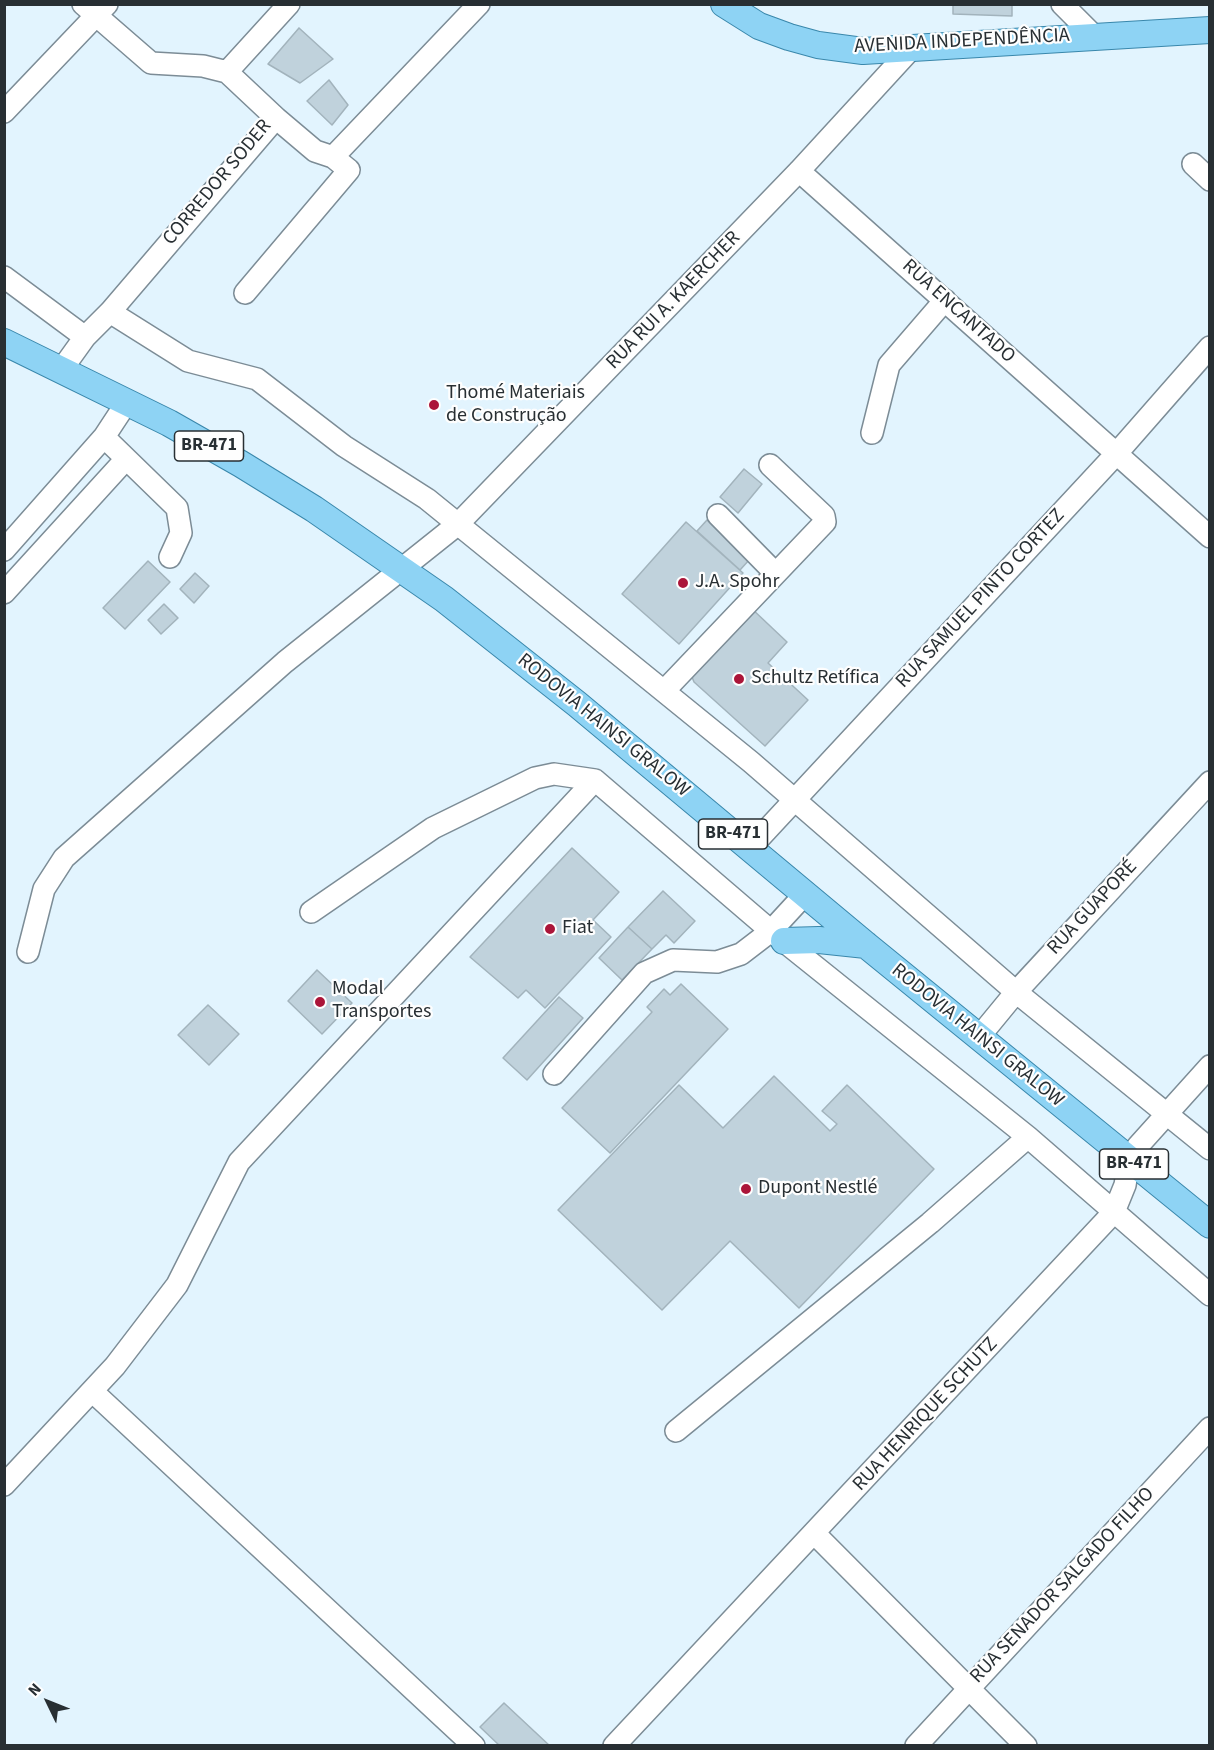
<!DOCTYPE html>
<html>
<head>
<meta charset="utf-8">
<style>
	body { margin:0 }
	#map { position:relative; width:1214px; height:1750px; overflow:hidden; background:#e2f4fe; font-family:"Source Sans 3",sans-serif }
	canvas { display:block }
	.frame { position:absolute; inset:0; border:6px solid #282f33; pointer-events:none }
	.north { position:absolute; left:18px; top:1672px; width:60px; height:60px; -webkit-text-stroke:4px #fefefe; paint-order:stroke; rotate:313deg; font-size:16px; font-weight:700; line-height:24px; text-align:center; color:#282f33 }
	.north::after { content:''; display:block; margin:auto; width:21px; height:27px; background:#282f33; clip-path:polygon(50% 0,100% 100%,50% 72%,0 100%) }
</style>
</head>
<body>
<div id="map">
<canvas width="1214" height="1750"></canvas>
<div class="frame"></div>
<div class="north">N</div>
</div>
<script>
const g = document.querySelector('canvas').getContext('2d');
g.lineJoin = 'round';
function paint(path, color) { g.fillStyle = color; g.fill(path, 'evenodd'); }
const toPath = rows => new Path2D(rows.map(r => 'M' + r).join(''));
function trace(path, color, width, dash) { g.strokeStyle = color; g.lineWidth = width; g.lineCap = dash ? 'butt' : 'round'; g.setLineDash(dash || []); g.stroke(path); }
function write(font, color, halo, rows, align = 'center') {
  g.font = font + ' "Source Sans 3",sans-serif'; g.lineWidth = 4.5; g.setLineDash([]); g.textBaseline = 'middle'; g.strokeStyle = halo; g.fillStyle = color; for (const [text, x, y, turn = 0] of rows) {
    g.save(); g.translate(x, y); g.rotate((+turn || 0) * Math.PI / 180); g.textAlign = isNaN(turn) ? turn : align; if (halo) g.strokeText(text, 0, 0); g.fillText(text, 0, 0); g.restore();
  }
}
const building = toPath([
	[953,4,1012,4,1012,16,953,14,953,4],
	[299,28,333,59,300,83,268,64,299,28],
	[329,80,348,105,332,125,307,101,329,80],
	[744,469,762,484,738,513,720,497,744,469],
	[707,520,750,559,740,570,697,531,707,520],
	[686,522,743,573,679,644,622,594,686,522],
	[148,561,170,582,125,629,103,608,148,561],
	[195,573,209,586,194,603,180,589,195,573],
	[164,604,178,618,161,634,148,620,164,604],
	[750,607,787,642,768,663,808,700,765,746,694,682,692,677,692,671,750,607],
	[572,848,619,892,593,920,611,937,545,1008,526,990,518,998,470,957,572,848],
	[663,891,695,921,674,943,666,935,652,949,628,927,663,891],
	[628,927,652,949,622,980,599,958,628,927],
	[317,970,352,1003,322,1034,288,1001,317,970],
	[681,984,728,1029,610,1153,562,1108,652,1012,647,1007,664,989,670,995,681,984],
	[559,997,583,1018,527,1080,503,1058,559,997],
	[208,1005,239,1034,209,1065,178,1035,208,1005],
	[774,1076,830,1131,837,1124,822,1111,847,1085,934,1169,799,1308,730,1241,662,1310,558,1210,679,1085,723,1128,774,1076],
	[504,1703,550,1746,500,1746,480,1727,504,1703]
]);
paint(building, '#c0d2dc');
trace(building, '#a2b3bc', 1.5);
const minor = toPath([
	[83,4,151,63,203,66,227,72],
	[1062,4,1094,36],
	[4,112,107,4],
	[276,118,315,151,333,157,479,4],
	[1193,164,1210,180],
	[799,171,1210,537],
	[4,277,85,337],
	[245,293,349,170,333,157],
	[110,312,188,361,257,379,344,446,427,499,751,762,1016,992,1210,1149],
	[62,369,85,337,110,312,276,118,227,72,289,4],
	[872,433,889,365,945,300],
	[104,437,177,508,181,533,170,557],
	[718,515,775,573],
	[4,550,104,437,127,402],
	[4,593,126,459],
	[664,691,825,522,824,516,770,465],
	[750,848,1117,453,1210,347],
	[311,912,433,828,535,778,554,774,595,780],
	[28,952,44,889,64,858,285,662,458,524,799,171,911,49],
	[979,1037,1016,992,1210,782],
	[554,1074,644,973,673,960,717,962,741,954,771,931,806,893],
	[92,1391,474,1746],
	[676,1431,930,1223,1028,1137],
	[4,1485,115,1366,177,1285,239,1162,595,780,771,931,1028,1137,1210,1295],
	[815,1534,1026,1746],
	[614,1746,1114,1212,1125,1185,1129,1161,1138,1146,1210,1066],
	[916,1746,1210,1428]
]);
const major = toPath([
	[724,4,759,26,789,37,818,45,863,51,1210,30],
	[4,342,169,423,241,464,314,509,444,599,577,704,866,945,1210,1225],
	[784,941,819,940,866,945]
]);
trace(minor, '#7c8c96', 24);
trace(major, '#3987ab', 28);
trace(minor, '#fff', 21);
trace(major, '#8ed3f4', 26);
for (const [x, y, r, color] of [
	[434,405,6,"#ab1539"],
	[683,583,6,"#ab1539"],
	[739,679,6,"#ab1539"],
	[550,929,6,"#ab1539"],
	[320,1002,6,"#ab1539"],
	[746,1189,6,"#ab1539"]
]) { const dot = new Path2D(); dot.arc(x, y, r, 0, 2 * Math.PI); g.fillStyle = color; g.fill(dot); trace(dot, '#fefefe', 2); }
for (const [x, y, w] of [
	[209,446,69],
	[733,834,69],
	[1134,1164,69]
]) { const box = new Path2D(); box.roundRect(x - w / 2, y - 15, w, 30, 4.5); g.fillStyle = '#fefefe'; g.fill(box); trace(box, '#282f33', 1.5); }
write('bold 18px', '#282f33', null, [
	["BR-471",209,446],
	["BR-471",733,834],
	["BR-471",1134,1164]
]);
write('20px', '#282f33', '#fefefe', [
	["AVENIDA INDEPENDÊNCIA",962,42,-3],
	["CORREDOR SODER",218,183,-50],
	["RUA RUI A. KAERCHER",674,301,-46],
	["RUA ENCANTADO",958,312,42],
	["RUA SAMUEL PINTO CORTEZ",981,599,-47],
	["RODOVIA HAINSI GRALOW",603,726,39],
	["RUA GUAPORÉ",1093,908,-47],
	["RODOVIA HAINSI GRALOW",977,1036,39],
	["RUA HENRIQUE SCHUTZ",926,1415,-47],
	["RUA SENADOR SALGADO FILHO",1063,1586,-47]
]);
write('20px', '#282f33', '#fefefe', [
	["Thomé Materiais",446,394],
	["de Construção",446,417],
	["J.A. Spohr",695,583],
	["Schultz Retífica",751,679],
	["Fiat",562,929],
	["Modal",332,990],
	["Transportes",332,1013],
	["Dupont Nestlé",758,1189]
], 'left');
</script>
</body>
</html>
